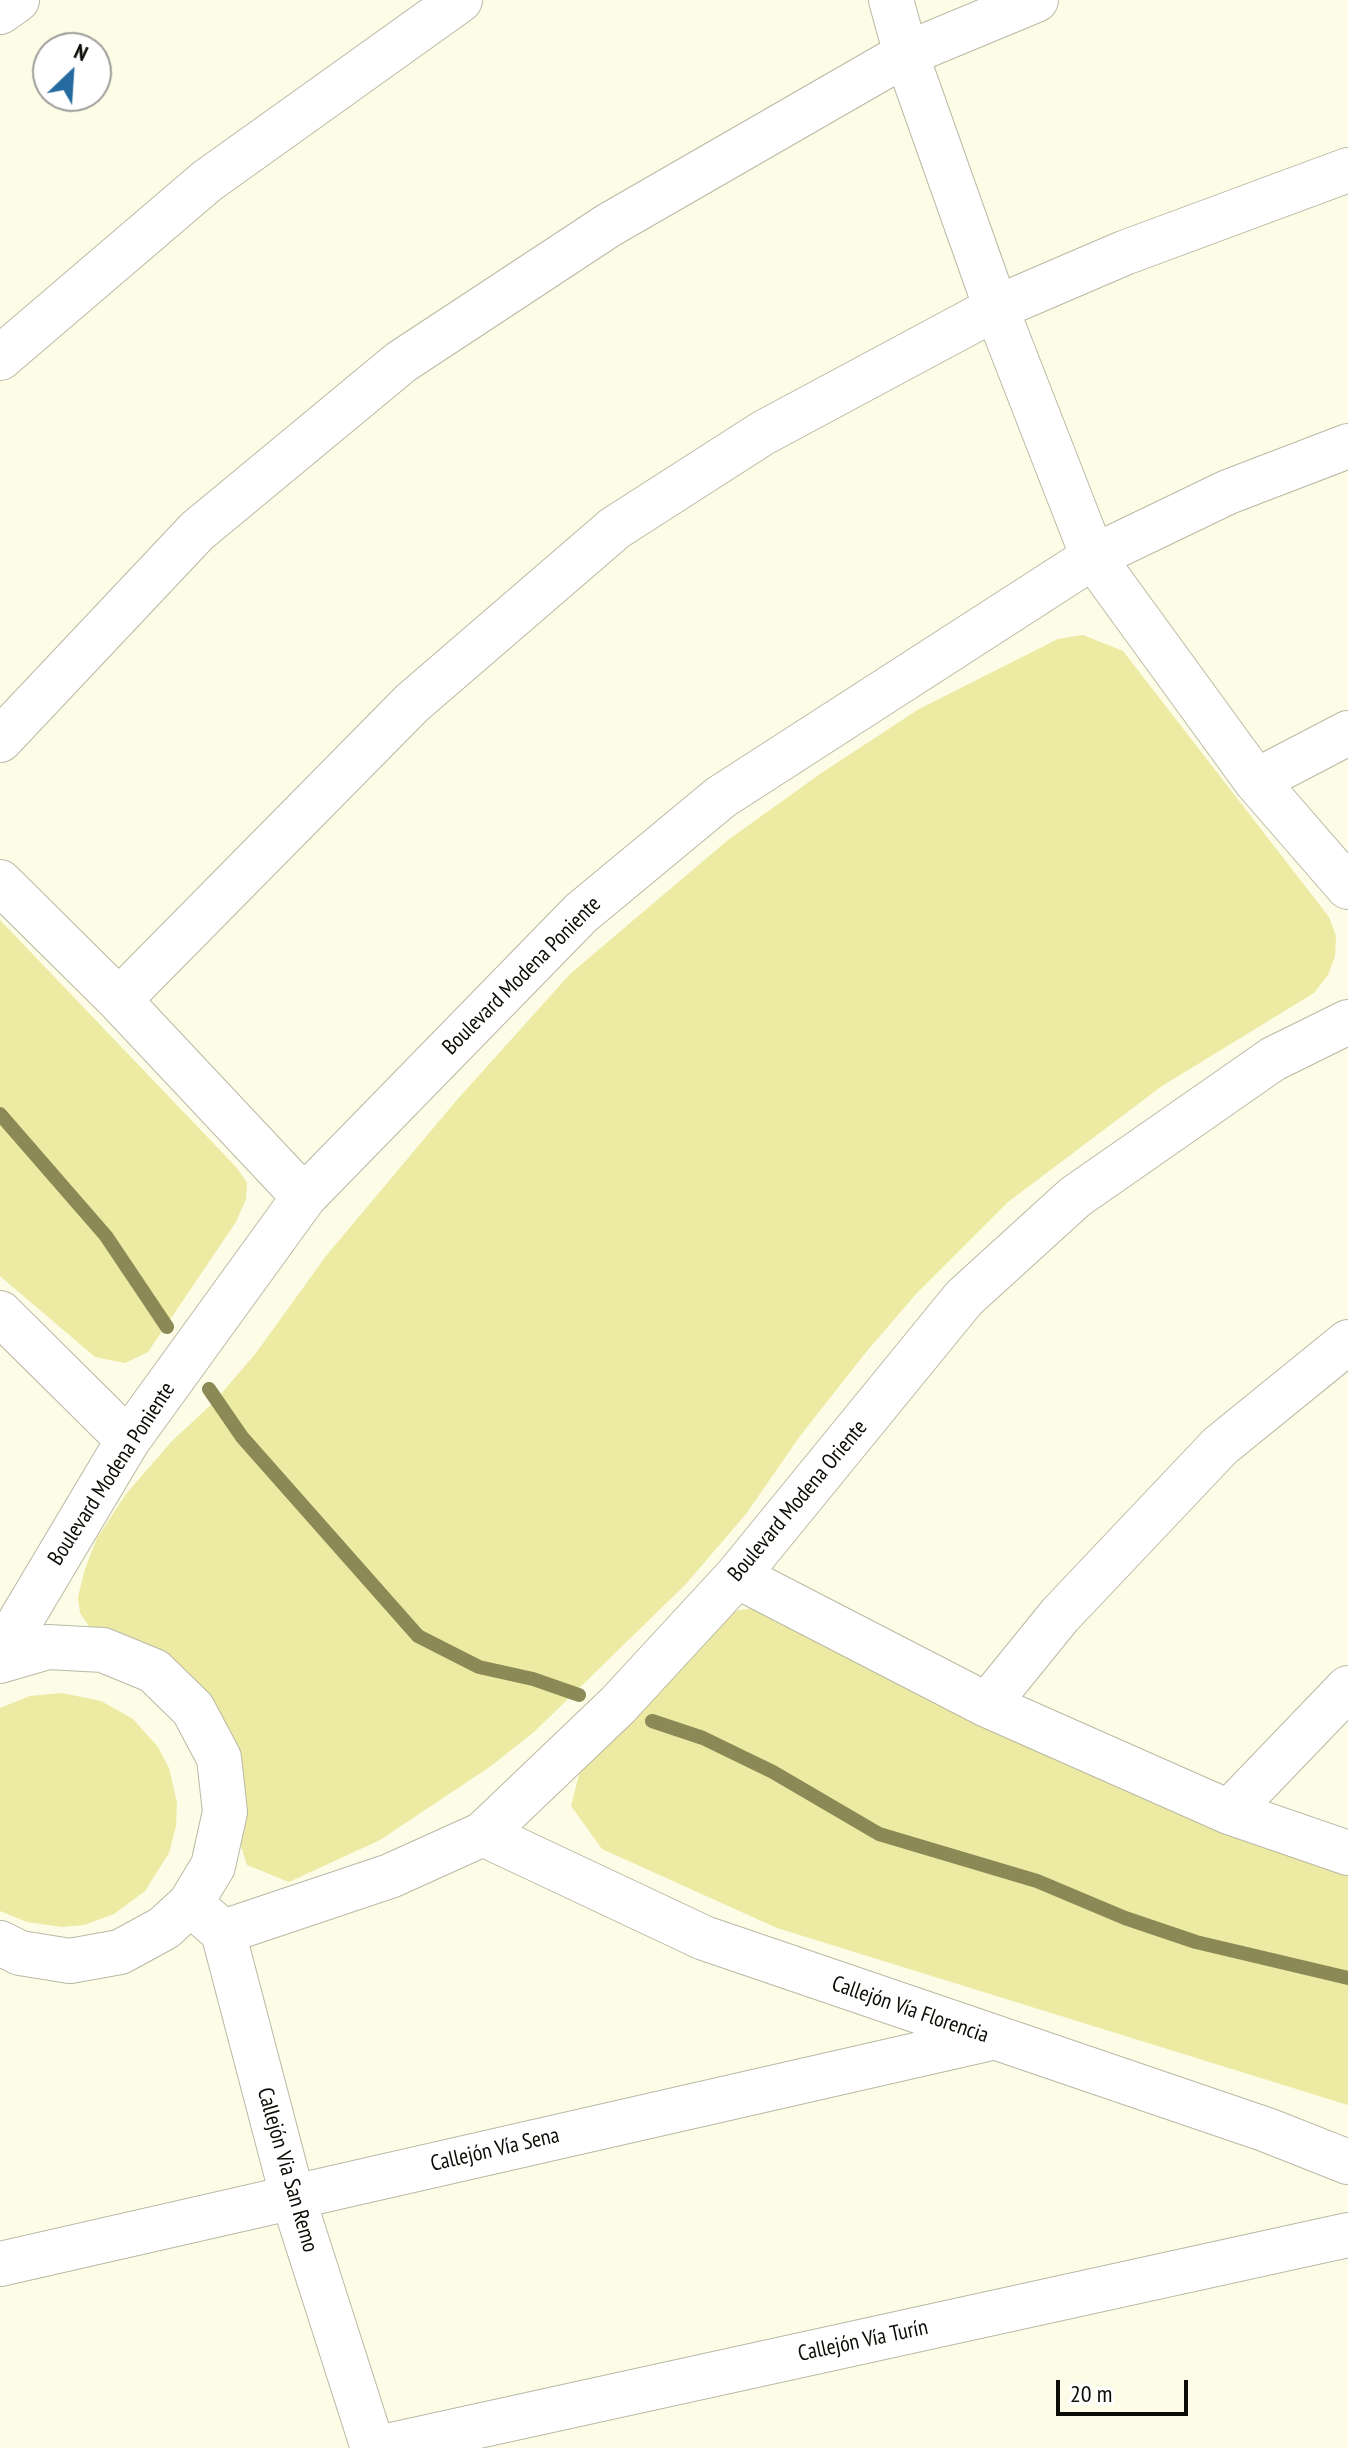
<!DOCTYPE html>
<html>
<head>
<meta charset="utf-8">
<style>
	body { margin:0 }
	#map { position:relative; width:1348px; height:2448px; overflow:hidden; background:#fcfce7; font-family:"PT Sans Narrow",sans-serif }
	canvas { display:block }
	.north { position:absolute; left:32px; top:32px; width:80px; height:80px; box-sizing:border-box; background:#fff; border:2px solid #9e9e9b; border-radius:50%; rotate:25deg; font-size:22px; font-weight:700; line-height:32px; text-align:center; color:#0c0c06 }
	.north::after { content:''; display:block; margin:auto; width:28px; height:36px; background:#256ba0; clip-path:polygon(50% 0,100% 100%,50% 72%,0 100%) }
	.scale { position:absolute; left:1056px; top:2380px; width:132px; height:36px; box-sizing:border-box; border:4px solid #0c0c06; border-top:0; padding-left:10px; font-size:24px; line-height:28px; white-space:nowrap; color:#0c0c06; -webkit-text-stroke:6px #fff; paint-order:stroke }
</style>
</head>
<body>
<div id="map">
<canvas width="1348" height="2448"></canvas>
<div class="north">N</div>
<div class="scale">20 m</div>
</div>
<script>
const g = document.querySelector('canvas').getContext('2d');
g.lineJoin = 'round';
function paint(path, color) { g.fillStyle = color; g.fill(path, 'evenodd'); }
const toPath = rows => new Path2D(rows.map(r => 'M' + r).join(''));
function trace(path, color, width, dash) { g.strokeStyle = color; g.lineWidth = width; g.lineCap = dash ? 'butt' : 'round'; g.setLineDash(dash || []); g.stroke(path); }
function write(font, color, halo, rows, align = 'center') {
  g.font = font + ' "PT Sans Narrow",sans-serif'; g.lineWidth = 6; g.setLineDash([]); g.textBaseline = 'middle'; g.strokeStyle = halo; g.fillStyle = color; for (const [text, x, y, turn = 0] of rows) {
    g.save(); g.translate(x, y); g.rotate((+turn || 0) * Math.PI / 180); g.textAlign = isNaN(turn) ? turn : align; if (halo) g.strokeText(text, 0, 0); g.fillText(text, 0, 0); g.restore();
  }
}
paint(toPath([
	[1083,635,1123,651,1329,917,1336,936,1335,956,1328,975,1314,993,1162,1086,1008,1202,916,1294,867,1351,800,1436,746,1514,685,1585,535,1731,491,1766,380,1840,289,1882,247,1865,240,1843,228,1741,91,1629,80,1613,78,1597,85,1569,97,1538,126,1494,172,1441,214,1402,256,1353,326,1256,456,1101,570,974,728,840,820,774,919,709,1058,639],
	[0,920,237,1168,247,1183,246,1199,236,1222,148,1352,125,1363,95,1357,0,1276],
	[768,1606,1348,1871,1348,2105,777,1928,602,1849,571,1806,581,1767,734,1611],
	[62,1693,101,1701,133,1719,158,1747,169,1768,177,1803,176,1826,169,1853,145,1891,114,1914,84,1925,62,1927,27,1922,0,1911,0,1708,30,1696]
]), '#eceaa3');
trace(toPath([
	[0,1114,106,1236,167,1327],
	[209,1389,242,1437,418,1636,479,1667,533,1679,579,1695],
	[652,1721,703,1738,773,1772,879,1834,1037,1881,1125,1918,1196,1942,1348,1978]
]), '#8b8955', 14);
const minor = toPath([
	[891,0,906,54,996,308,1093,557,1256,781,1348,887],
	[0,12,17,0],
	[0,358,207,181,460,0],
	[0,740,197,531,401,362,609,225,906,54,1036,0],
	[1256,781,1348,733],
	[0,882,119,1000,304,1197],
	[119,1000,412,703,615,528,763,433,996,308,1124,253,1348,170],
	[0,1313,128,1440],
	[737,1576,987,1705,1229,1812,1348,1853],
	[0,1655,128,1440,304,1197,581,913,721,797,1093,557,1228,492,1348,446],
	[0,1661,48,1647,103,1650,154,1671,193,1709,219,1758,225,1812,213,1866,190,1904,164,1928,120,1952,70,1961,20,1953,0,1943],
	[987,1705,1060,1615,1220,1446,1348,1342],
	[1229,1812,1348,1688],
	[483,1834,704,1938,1267,2130,1348,2162],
	[201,1913,223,1932,292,2195,373,2448],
	[223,1932,390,1876,483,1834,618,1705,737,1576,964,1298,1075,1197,1273,1059,1348,1022],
	[0,2264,991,2038],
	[378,2448,1348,2235]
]);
trace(minor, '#b9b9a5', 46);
trace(minor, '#fff', 44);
write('22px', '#0c0c06', '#fff', [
	["Boulevard Modena Poniente",522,976,-45],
	["Boulevard Modena Poniente",112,1474,-57],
	["Boulevard Modena Oriente",798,1501,-50],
	["Callejón Vía Florencia",910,2010,19],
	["Callejón Vía Sena",495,2150,-13],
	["Callejón Via San Remo",287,2170,74],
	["Callejón Vía Turín",863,2341,-12]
]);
</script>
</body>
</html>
